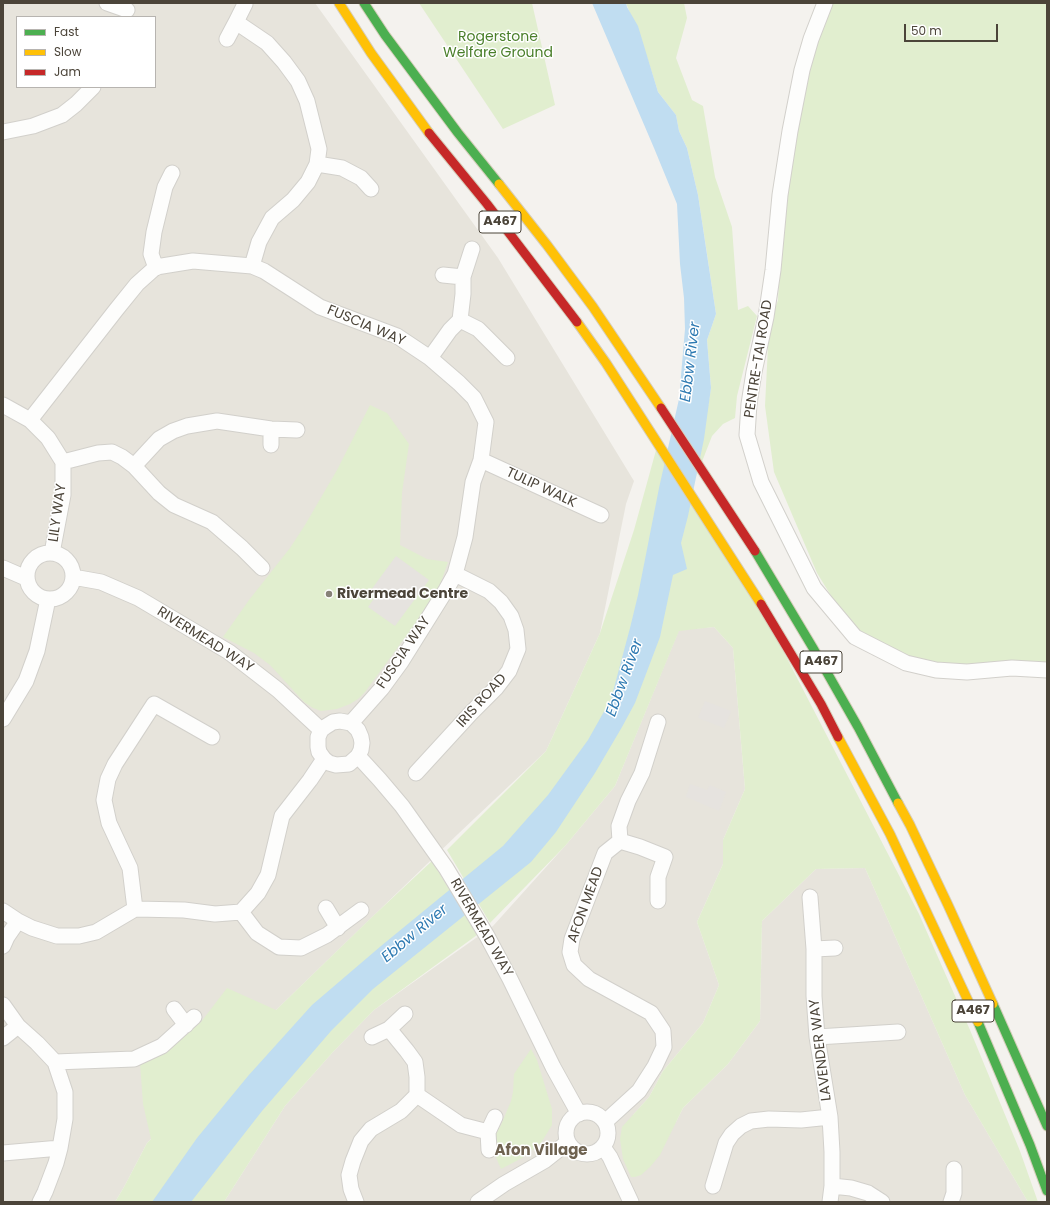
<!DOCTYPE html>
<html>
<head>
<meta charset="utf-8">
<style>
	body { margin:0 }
	#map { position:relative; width:1050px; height:1205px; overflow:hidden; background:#f4f2ee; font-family:Poppins,sans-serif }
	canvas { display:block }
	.frame { position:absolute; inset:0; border:4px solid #4b4439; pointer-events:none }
	.legend { position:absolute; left:16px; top:16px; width:140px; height:72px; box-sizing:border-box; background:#fff; border:1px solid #b7b4b0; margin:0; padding:5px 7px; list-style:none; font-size:12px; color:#4b4439 }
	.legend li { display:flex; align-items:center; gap:8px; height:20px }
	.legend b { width:20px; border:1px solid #b7b4b0 }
	.scale { position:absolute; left:904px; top:24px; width:94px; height:18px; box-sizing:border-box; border:2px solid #4b4439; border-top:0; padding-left:5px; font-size:12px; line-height:14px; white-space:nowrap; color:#4b4439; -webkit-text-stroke:3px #fff; paint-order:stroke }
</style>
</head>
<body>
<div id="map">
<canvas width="1050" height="1205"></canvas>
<div class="frame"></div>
<ul class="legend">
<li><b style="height:5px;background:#4caf50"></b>Fast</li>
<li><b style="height:5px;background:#ffc107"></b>Slow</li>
<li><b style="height:5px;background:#c62828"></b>Jam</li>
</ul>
<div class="scale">50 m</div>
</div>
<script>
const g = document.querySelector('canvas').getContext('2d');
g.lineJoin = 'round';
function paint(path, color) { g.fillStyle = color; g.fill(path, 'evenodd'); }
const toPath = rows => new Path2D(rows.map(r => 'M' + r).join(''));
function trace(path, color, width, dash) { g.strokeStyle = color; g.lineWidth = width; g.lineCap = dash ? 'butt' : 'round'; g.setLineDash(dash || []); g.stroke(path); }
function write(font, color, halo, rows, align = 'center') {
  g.font = font + ' Poppins,sans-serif'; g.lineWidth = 3; g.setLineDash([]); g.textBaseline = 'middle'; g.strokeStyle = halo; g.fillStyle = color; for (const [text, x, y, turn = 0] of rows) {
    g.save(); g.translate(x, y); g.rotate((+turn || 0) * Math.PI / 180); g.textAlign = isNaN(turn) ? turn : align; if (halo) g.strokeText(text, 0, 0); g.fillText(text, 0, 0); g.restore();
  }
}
paint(toPath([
	[3,3,315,3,498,258,634,481,626,504,600,633,546,751,458,834,276,1010,147,1143,124,1187,115,1202,3,1202],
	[17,17,155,17,155,87,17,87],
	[714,627,733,648,745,789,723,840,723,864,697,922,719,985,703,1023,663,1071,649,1097,633,1115,676,1122,683,1108,728,1064,760,1021,762,921,816,869,865,868,965,1095,1028,1202,224,1202,285,1106,333,1052,374,1010,493,926,565,846,615,786,679,630]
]), '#e7e4dc');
paint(toPath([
	[419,3,532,3,555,105,503,129],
	[626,3,684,3,687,18,676,58,692,100,703,106,715,177,732,227,738,310,748,306,757,316,737,396,735,418,723,424,712,436,696,477,711,388,707,340,716,314,707,254,698,195,687,148,679,131,676,115,658,92,648,60],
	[830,3,1047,3,1047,664,1016,660,977,666,947,664,906,656,857,630,833,599,817,573,774,472,765,406,769,326,778,300,779,276,791,150,816,37],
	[370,405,387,413,409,444,402,493,400,545,427,559,448,562,441,582,428,606,365,692,358,699,350,704,337,709,321,711,313,708,304,702,270,665,254,653,223,637,249,600,290,548,305,525,337,470],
	[658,443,747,581,919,914,970,1030,1020,1151,1038,1202,1028,1202,965,1095,865,868,816,869,762,921,760,1021,728,1064,683,1108,660,1155,650,1167,641,1175,635,1177,631,1177,623,1159,620,1139,622,1127,649,1097,663,1071,703,1023,719,985,697,922,723,864,723,840,745,789,733,648,714,627,679,631,615,786,565,846,490,923,447,850,546,751,600,633,634,530],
	[432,861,477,935,374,1010,333,1052,285,1106,224,1202,115,1202,124,1187,147,1143,151,1139,143,1104,140,1063,169,1050,201,1022,227,988,276,1010,372,917],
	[531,1049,537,1060,552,1109,552,1125,541,1143,522,1158,501,1169,495,1155,494,1136,501,1125,511,1101,513,1092,514,1074]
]), '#e1eecf');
paint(toPath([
	[396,556,429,580,395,626,368,607,373,600,374,595,371,590],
	[705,701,731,711,724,728,698,718],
	[690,784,707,790,710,785,726,792,719,811,686,797]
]), '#e6e3df');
paint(toPath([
	[592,3,626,3,627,7,638,26,658,92,676,115,679,131,687,148,698,195,716,314,707,340,711,388,704,439,688,516,681,543,687,569,673,575,660,637,635,703,622,727,595,773,556,832,531,862,373,989,331,1031,262,1111,191,1202,152,1202,197,1138,248,1076,312,1005,381,946,503,846,548,795,588,740,611,699,630,628,638,595,659,488,679,399,685,329,684,298,680,264,677,204,654,148]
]), '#c0ddf1');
const street = toPath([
	[107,3,127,10],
	[825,3,811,39,802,70,790,131,780,195,773,270,766,317,754,372,749,404,747,435,761,482,814,588,855,637,906,663,936,670,967,672,1012,668,1047,670],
	[236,22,245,4],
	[227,39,236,22,267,43,284,62,298,81,307,101,319,149,317,164,308,182,293,200,272,218,259,242,252,266],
	[3,132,33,126,62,115,76,104,93,87],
	[317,164,342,168,361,178,371,189],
	[156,268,151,254,154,232,165,187,172,173],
	[443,275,463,277],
	[460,320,478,329,507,358],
	[430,358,450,330,460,320,463,294,463,277,472,249],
	[3,405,30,420,48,438,63,462,63,495,52,553],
	[30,420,116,310,137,284,156,267,193,261,252,266,264,271,320,307,397,336,430,358,459,383,474,398,486,422,481,460,473,482,465,537,455,574,446,590,401,662,382,688,351,723],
	[271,429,271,445],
	[481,460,601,515],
	[63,462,98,453,112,452,122,457,134,466,159,493,174,505,212,522,242,548,262,568],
	[134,466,159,439,173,431,187,426,217,421,271,429,297,430],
	'27 576a23 23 0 1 1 46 0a23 23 0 1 1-46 0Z',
	[3,568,26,578],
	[73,577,101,582,138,598,229,652,278,690,321,730],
	[3,719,26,681,37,651,48,599],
	[340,721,351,723,358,730,361,737,362,743,361,750,358,756,349,764,336,765,329,763,324,759,319,752,318,747,318,737,321,730,325,727,333,722,340,721],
	[358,756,380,780,402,806,446,868,487,936,510,979,553,1067,579,1114],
	[416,773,471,713,496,688,509,671,518,649,516,630,511,616,501,602,489,591,455,574],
	[620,841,640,847,665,857,658,877,658,901],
	[810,897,814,949,814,996,817,1037,830,1117,832,1152,832,1186,830,1202],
	[326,908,338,928],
	[135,909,130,868,109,823,104,800,108,779,115,764,154,704,212,737],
	[3,911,18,921,32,928,57,936,79,936,96,932,135,909,184,910,215,914,241,912,258,893,268,875,282,816,310,780,324,759],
	[241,912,257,933,279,947,301,948,327,935,361,910],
	[3,946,7,937,18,921],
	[814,949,835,948],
	[3,1005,18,1026,37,1043,55,1062,65,1092,65,1119,60,1148,56,1163,45,1192,40,1202],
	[174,1009,186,1025],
	[389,1029,405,1014],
	[817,1037,898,1032],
	[3,1038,18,1026],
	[55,1062,134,1059,162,1046,194,1017],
	[417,1095,461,1125,488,1132],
	'566 1133a21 21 0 1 1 42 0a21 21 0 1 1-42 0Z',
	[605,1122,639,1091,655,1066,664,1047,663,1031,651,1013,589,979,574,965,570,952,572,939,605,853,620,841,619,826,628,801,642,773,658,722],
	[603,1147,610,1157,631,1202],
	[489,1150,488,1132,495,1117],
	[3,1153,60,1148],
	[713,1186,726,1143,732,1134,741,1126,751,1121,769,1119,801,1120,830,1117],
	[832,1186,851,1188,868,1193,882,1202],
	[356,1202,351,1189,349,1175,353,1161,361,1141,371,1129,401,1111,417,1095,417,1077,415,1062,407,1051,389,1029,372,1037],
	[478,1202,504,1184,544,1161,568,1142],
	[951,1202,954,1193,954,1169]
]);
const fast = toPath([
	[364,3,385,35,458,133,499,184],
	[755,551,813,648,858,727,898,803],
	[993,1004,1047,1126],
	[978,1022,1030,1145,1047,1191]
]);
const slow = toPath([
	[339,3,371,53,429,133],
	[499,184,547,245,593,307,661,408],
	[577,322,606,363,761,604],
	[838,737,890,834,978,1022],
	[898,803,910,825,948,905,993,1004]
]);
const jam = toPath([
	[429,133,487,204,577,322],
	[661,408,755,551],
	[761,604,821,704,838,737]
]);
trace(street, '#d2d0cb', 17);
trace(fast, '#d6cebb', 11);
trace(slow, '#d6cebb', 11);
trace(jam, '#d6cebb', 11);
trace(street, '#fdfdfc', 15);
trace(fast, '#4caf50', 9);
trace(slow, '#ffc107', 9);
trace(jam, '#c62828', 9);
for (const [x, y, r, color] of [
	[329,594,4,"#868178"]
]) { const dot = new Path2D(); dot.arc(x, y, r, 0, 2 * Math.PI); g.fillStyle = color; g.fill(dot); trace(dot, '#fff', 1.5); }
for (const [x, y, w] of [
	[500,222,42],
	[821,662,42],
	[973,1011,42]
]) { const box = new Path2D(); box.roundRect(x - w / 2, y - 11, w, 22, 3); g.fillStyle = '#fff'; g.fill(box); trace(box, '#4b4439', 1); }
write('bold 13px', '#4b4439', null, [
	["A467",500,222],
	["A467",821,662],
	["A467",973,1011]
]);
write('14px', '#4a7f2a', '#fff', [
	["Rogerstone",498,37],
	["Welfare Ground",498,53]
]);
write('14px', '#4b4439', '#fff', [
	["FUSCIA WAY",366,326,23],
	["PENTRE-TAI ROAD",759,359,-81],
	["TULIP WALK",541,488,25],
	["LILY WAY",58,513,-82],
	["RIVERMEAD WAY",205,640,32],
	["FUSCIA WAY",404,653,-56],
	["IRIS ROAD",482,701,-48],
	["AFON MEAD",586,905,-70],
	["RIVERMEAD WAY",481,928,60],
	["LAVENDER WAY",821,1050,-97]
]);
write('bold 14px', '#4b4439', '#fff', [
	["Rivermead Centre",337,594]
], 'left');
write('italic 15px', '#2e7ab2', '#fff', [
	["Ebbw River",691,362,-83],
	["Ebbw River",625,678,-70],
	["Ebbw River",415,934,-40]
]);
write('bold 15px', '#6e6250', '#fff', [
	["Afon Village",541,1151]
]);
</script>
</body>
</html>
